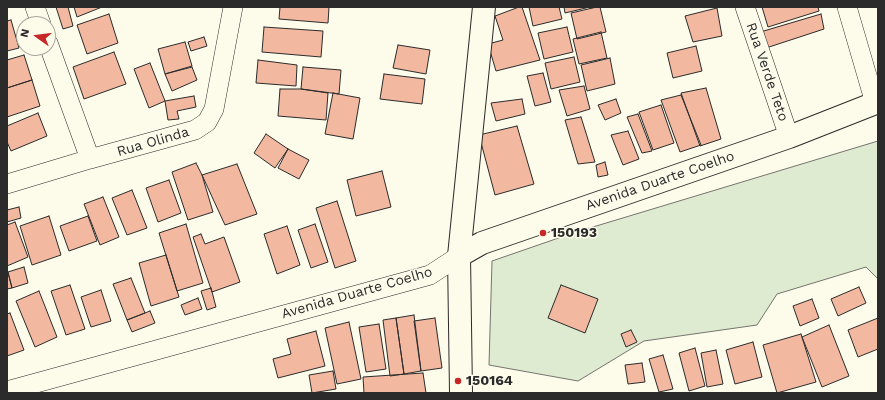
<!DOCTYPE html>
<html>
<head>
<meta charset="utf-8">
<style>
	body { margin:0 }
	#map { position:relative; width:885px; height:400px; overflow:hidden; background:#fdfbea; font-family:"Work Sans",sans-serif }
	canvas { display:block }
	.frame { position:absolute; inset:0; border:8px solid #2b2b2b; pointer-events:none }
	.north { position:absolute; left:16px; top:16px; width:40px; height:40px; box-sizing:border-box; background:#fdfbea; border:1px solid #a9a89e; border-radius:50%; rotate:284deg; font-size:11px; font-weight:700; line-height:16px; text-align:center; color:#2b2b2b }
	.north::after { content:''; display:block; margin:auto; width:14px; height:18px; background:#c62828; clip-path:polygon(50% 0,100% 100%,50% 72%,0 100%) }
</style>
</head>
<body>
<div id="map">
<canvas width="885" height="400"></canvas>
<div class="frame"></div>
<div class="north">N</div>
</div>
<script>
const g = document.querySelector('canvas').getContext('2d');
g.lineJoin = 'round';
function paint(path, color) { g.fillStyle = color; g.fill(path, 'evenodd'); }
const toPath = rows => new Path2D(rows.map(r => 'M' + r).join(''));
function trace(path, color, width, dash) { g.strokeStyle = color; g.lineWidth = width; g.lineCap = dash ? 'butt' : 'round'; g.setLineDash(dash || []); g.stroke(path); }
function write(font, color, halo, rows, align = 'center') {
  g.font = font + ' "Work Sans",sans-serif'; g.lineWidth = 3; g.setLineDash([]); g.textBaseline = 'middle'; g.strokeStyle = halo; g.fillStyle = color; for (const [text, x, y, turn = 0] of rows) {
    g.save(); g.translate(x, y); g.rotate((+turn || 0) * Math.PI / 180); g.textAlign = isNaN(turn) ? turn : align; if (halo) g.strokeText(text, 0, 0); g.fillText(text, 0, 0); g.restore();
  }
}
const green = toPath([
	[878,141,878,279,866,267,777,294,757,325,644,341,578,381,489,365,492,261,573,233,878,141]
]);
paint(green, '#deebd1');
trace(green, '#74746e', 1);
const building = toPath([
	[56,7,68,7,73,26,63,29,56,7],
	[74,7,102,7,77,17,74,7],
	[280,7,329,7,328,23,279,19,280,7],
	[519,7,522,7,540,60,496,71,488,44,503,40,495,16,519,7],
	[529,7,559,7,562,19,533,26,529,7],
	[564,7,590,7,565,13,564,7],
	[597,7,600,7,606,32,577,39,571,13,597,7],
	[762,7,818,7,819,11,768,27,762,7],
	[717,8,722,36,693,42,685,16,717,8],
	[109,14,118,43,87,54,77,25,109,14],
	[821,14,824,29,763,49,757,33,821,14],
	[11,20,19,48,7,51,7,21,11,20],
	[264,27,323,31,321,57,262,52,264,27],
	[567,27,573,52,544,59,538,33,567,27],
	[601,32,607,58,579,64,573,39,601,32],
	[204,37,207,46,191,51,188,42,204,37],
	[185,42,192,66,165,74,158,49,185,42],
	[398,45,430,50,426,74,393,68,398,45],
	[696,46,702,71,673,78,667,53,696,46],
	[114,52,126,84,84,99,73,67,114,52],
	[24,55,32,80,7,88,7,60,24,55],
	[574,57,580,82,551,89,545,63,574,57],
	[610,58,615,84,587,91,581,65,610,58],
	[258,60,297,65,296,86,256,83,258,60],
	[150,63,165,101,149,108,134,69,150,63],
	[192,67,197,80,172,91,165,74,192,67],
	[303,67,341,70,339,94,301,89,303,67],
	[543,73,551,102,535,106,527,76,543,73],
	[384,74,425,79,422,104,380,99,384,74],
	[32,80,40,106,7,117,7,88,32,80],
	[584,86,590,109,567,116,559,90,584,86],
	[706,88,721,139,700,146,681,93,706,88],
	[280,89,301,89,328,93,326,120,278,116,280,89],
	[333,93,360,98,353,139,325,134,333,93],
	[681,95,701,145,680,152,661,100,681,95],
	[194,96,196,107,177,111,179,119,168,120,165,101,194,96],
	[522,99,525,114,496,121,491,103,522,99],
	[616,99,621,113,605,120,598,105,616,99],
	[661,105,674,143,653,150,639,112,661,105],
	[38,113,47,136,11,151,7,142,7,126,38,113],
	[638,114,652,151,642,153,627,117,638,114],
	[581,117,595,162,578,164,565,120,581,117],
	[517,126,534,184,495,195,479,135,517,126],
	[628,131,639,159,623,165,611,135,628,131],
	[266,134,288,149,275,168,254,153,266,134],
	[288,149,309,160,299,179,278,168,288,149],
	[605,162,608,175,598,177,596,165,605,162],
	[196,163,202,175,213,212,188,220,172,172,196,163],
	[237,164,257,214,225,225,202,175,237,164],
	[382,171,391,207,356,216,347,180,382,171],
	[169,180,181,213,158,222,146,188,169,180],
	[132,190,147,228,127,235,112,198,132,190],
	[103,197,119,237,100,245,84,204,103,197],
	[337,201,356,261,335,268,316,208,337,201],
	[19,207,21,218,7,222,7,210,19,207],
	[49,216,61,255,32,265,20,226,49,216],
	[88,216,97,241,69,251,60,226,88,216],
	[15,222,28,257,7,266,7,225,15,222],
	[186,224,203,283,177,291,159,233,186,224],
	[315,224,328,262,311,268,298,230,315,224],
	[287,226,300,265,277,274,264,234,287,226],
	[201,234,205,244,224,237,240,282,212,292,193,237,201,234],
	[166,255,179,297,151,306,139,263,166,255],
	[24,267,28,283,12,288,8,272,24,267],
	[7,269,12,288,7,289,7,269],
	[131,278,145,313,127,320,113,284,131,278],
	[70,285,85,329,66,335,51,291,70,285],
	[561,285,598,299,585,333,548,318,561,285],
	[859,287,866,303,838,316,831,299,859,287],
	[211,288,216,307,207,310,201,291,211,288],
	[101,290,111,321,91,327,81,297,101,290],
	[39,291,57,337,35,347,16,301,39,291],
	[198,298,202,309,185,315,181,305,198,298],
	[812,299,819,318,800,326,793,306,812,299],
	[150,311,155,323,132,332,127,320,150,311],
	[10,313,24,350,7,356,7,314,10,313],
	[414,315,421,371,404,374,396,318,414,315],
	[396,318,404,374,390,376,383,320,396,318],
	[435,318,442,368,421,371,414,321,435,318],
	[878,318,878,349,858,357,848,330,878,318],
	[349,322,361,379,337,384,325,328,349,322],
	[379,324,386,369,366,372,359,327,379,324],
	[829,325,849,376,822,387,802,337,829,325],
	[631,330,637,342,626,347,621,334,631,330],
	[316,331,325,366,278,378,273,359,291,354,287,339,316,331],
	[801,334,816,382,777,393,763,345,801,334],
	[753,342,762,377,735,384,726,350,753,342],
	[695,348,705,386,689,391,679,353,695,348],
	[716,350,723,384,707,387,701,353,716,350],
	[663,355,673,389,659,392,649,359,663,355],
	[642,363,645,382,628,384,625,365,642,363],
	[333,371,336,389,312,393,309,375,333,371],
	[423,373,426,393,364,393,363,377,423,373]
]);
paint(building, '#f2b8a0');
trace(building, '#2b2b2b', 1);
const minor = toPath([
	[35,7,41,24],
	[745,7,789,137],
	[847,7,875,103],
	[48,43,90,159],
	[7,184,90,159,195,130,207,122,214,109,233,7],
	[7,391,430,275,459,256]
]);
const secondary = toPath([
	[459,256,482,243,789,137,878,102],
	[461,393,459,256,484,7]
]);
trace(minor, '#2b2b2b', 20);
trace(secondary, '#2b2b2b', 24);
trace(minor, '#fdfbea', 19);
trace(secondary, '#fdfbea', 22);
for (const [x, y, r, color] of [
	[543,233,4,"#c62828"],
	[458,381,4,"#c62828"]
]) { const dot = new Path2D(); dot.arc(x, y, r, 0, 2 * Math.PI); g.fillStyle = color; g.fill(dot); trace(dot, '#fdfbea', 1.5); }
write('14px', '#2b2b2b', '#fdfbea', [
	["Rua Verde Teto",767,72,71],
	["Rua Olinda",153,142,-16],
	["Avenida Duarte Coelho",660,181,-19],
	["Avenida Duarte Coelho",357,293,-16]
]);
write('bold 14px', '#2b2b2b', '#fdfbea', [
	["150193",551,233],
	["150164",466,381]
], 'left');
</script>
</body>
</html>
